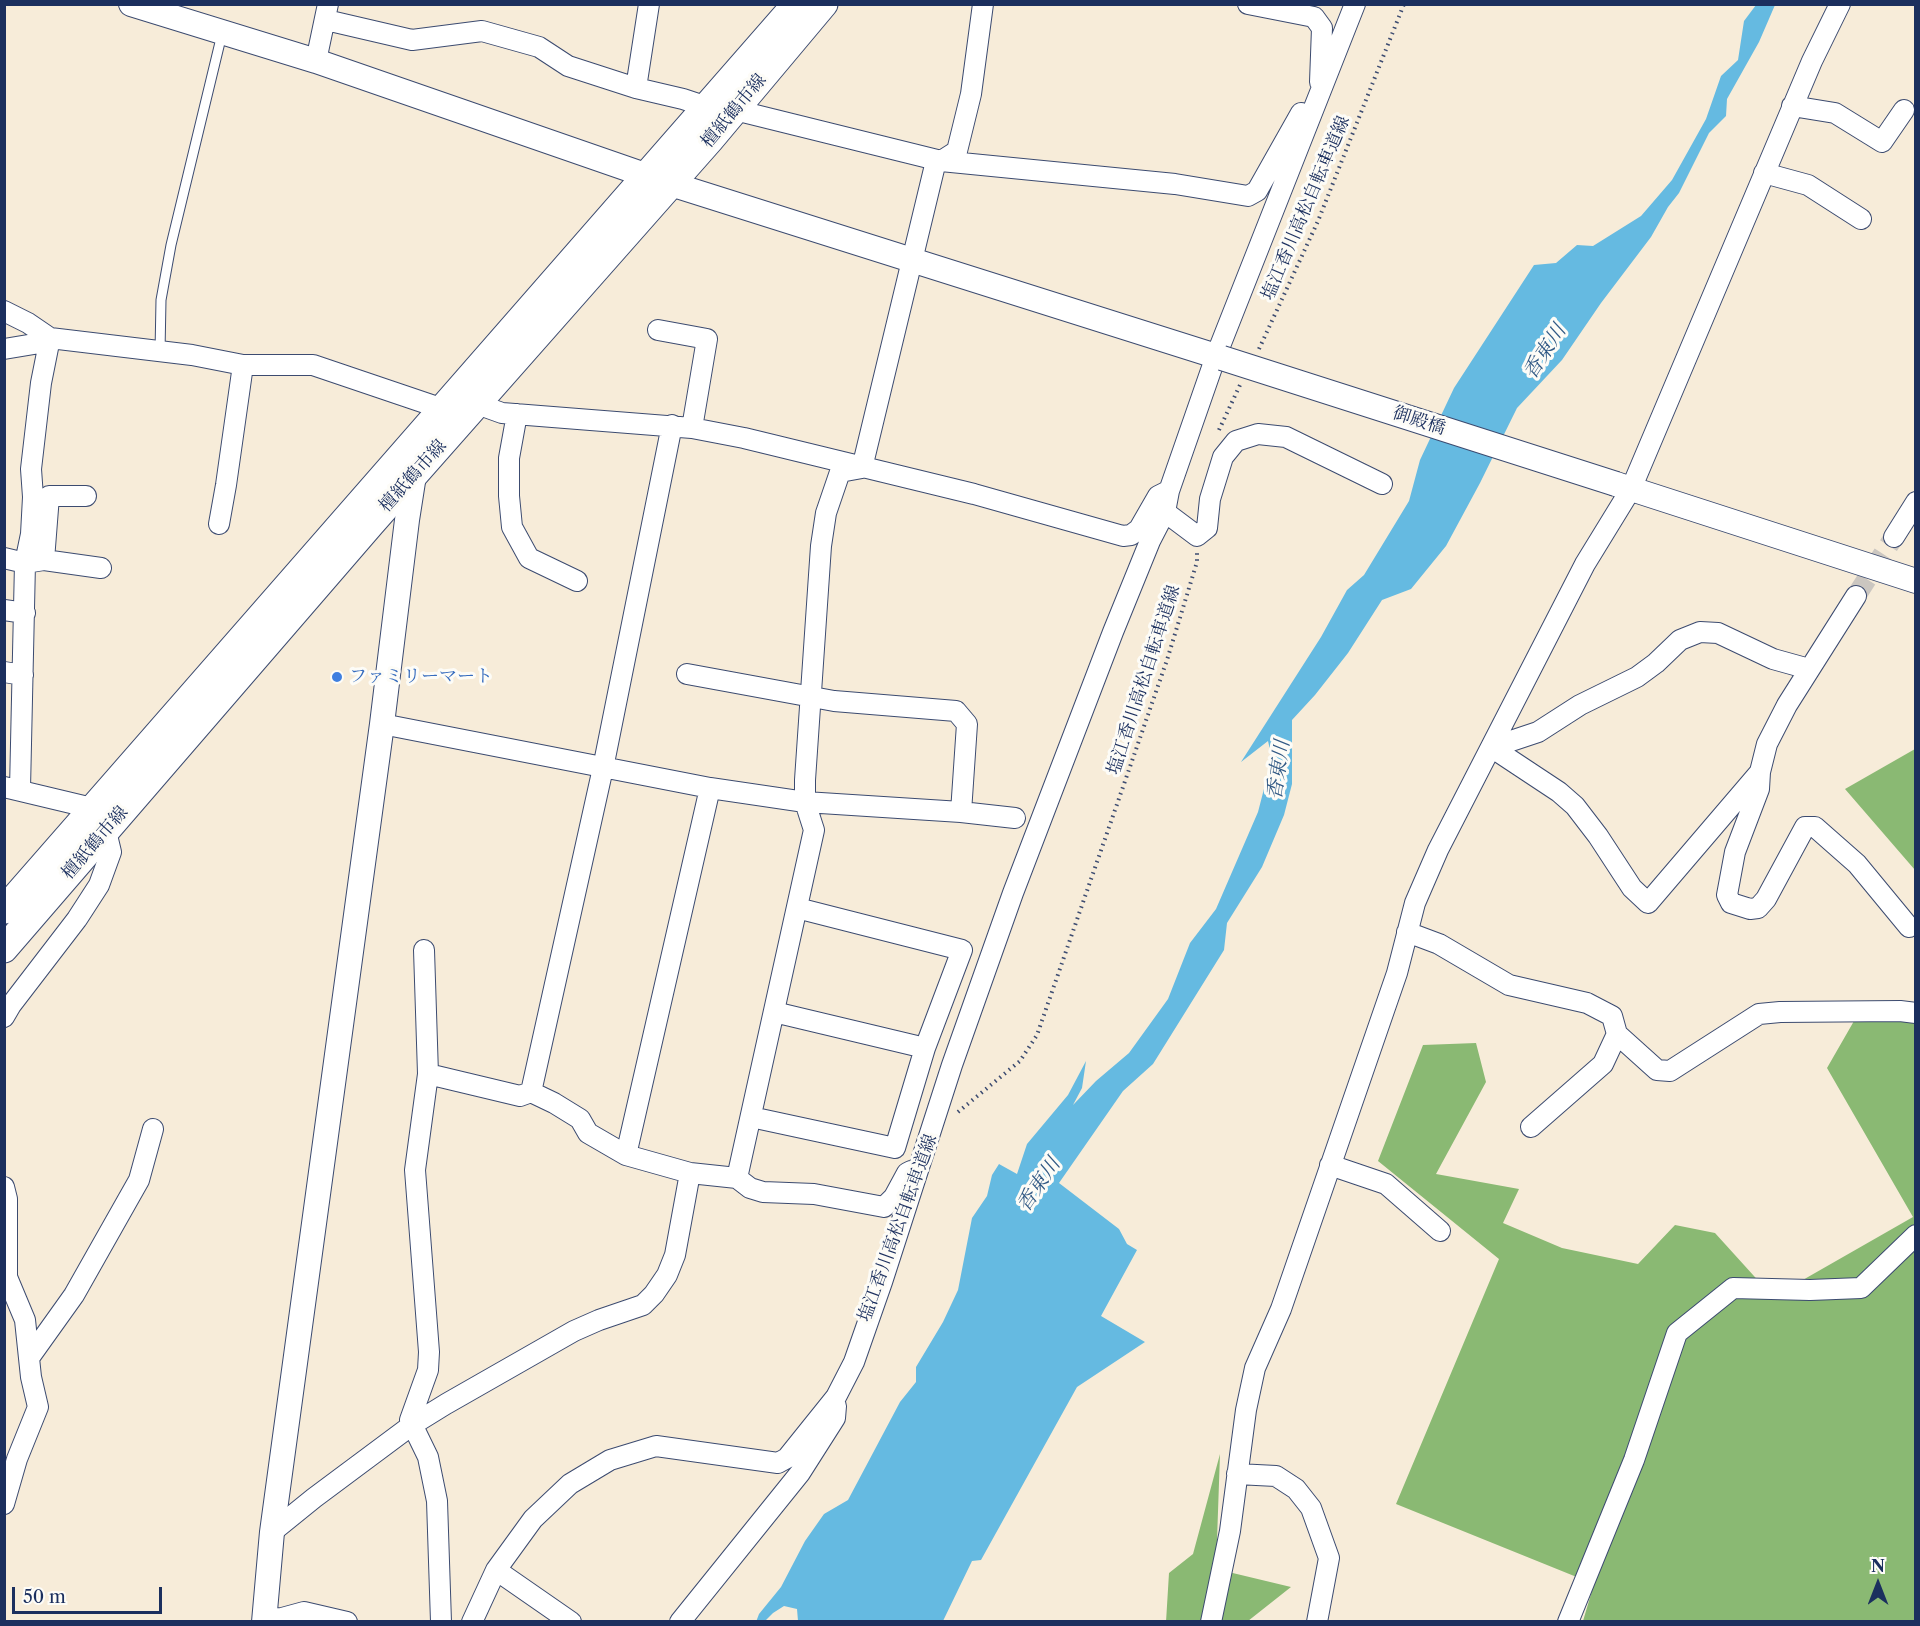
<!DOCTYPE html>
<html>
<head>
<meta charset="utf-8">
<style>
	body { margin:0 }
	#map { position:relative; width:1920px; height:1626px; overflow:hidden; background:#f7ecd9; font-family:"Libre Caslon Text",serif }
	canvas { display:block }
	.frame { position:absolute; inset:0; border:6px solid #1b2f5e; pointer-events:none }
	.north { position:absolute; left:1848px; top:1554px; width:60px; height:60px; -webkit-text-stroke:4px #fdfcf7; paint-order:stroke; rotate:0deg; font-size:16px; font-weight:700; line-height:24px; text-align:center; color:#1b2f5e }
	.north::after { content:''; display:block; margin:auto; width:21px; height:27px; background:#1b2f5e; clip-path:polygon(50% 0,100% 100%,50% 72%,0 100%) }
	.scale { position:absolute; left:12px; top:1587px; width:150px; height:27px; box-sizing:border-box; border:3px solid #1b2f5e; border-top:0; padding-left:8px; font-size:18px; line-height:21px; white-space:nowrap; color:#1b2f5e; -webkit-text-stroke:4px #fdfcf7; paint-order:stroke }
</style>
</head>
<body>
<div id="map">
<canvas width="1920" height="1626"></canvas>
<div class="frame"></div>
<div class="north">N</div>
<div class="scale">50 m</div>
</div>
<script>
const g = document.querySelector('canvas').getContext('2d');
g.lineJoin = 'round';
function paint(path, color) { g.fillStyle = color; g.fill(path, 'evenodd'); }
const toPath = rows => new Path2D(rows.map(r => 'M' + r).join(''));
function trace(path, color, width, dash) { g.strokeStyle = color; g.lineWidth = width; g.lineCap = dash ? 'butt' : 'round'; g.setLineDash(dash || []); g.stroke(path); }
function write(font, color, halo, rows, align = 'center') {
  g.font = font + ' "Libre Caslon Text","Noto Serif JP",serif'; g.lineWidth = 6; g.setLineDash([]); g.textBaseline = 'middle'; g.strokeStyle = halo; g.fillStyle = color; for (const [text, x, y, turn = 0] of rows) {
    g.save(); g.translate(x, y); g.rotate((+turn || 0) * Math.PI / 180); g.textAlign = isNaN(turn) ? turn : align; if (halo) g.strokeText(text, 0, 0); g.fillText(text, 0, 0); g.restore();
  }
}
paint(toPath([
	[1915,749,1915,870,1845,789],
	[1854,1021,1915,1021,1915,1621,1583,1621,1594,1584,1396,1504,1499,1259,1378,1161,1423,1045,1476,1043,1486,1082,1436,1174,1519,1189,1503,1223,1562,1248,1638,1264,1675,1225,1715,1233,1773,1297,1913,1217,1827,1068],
	[1220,1454,1216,1569,1291,1587,1248,1621,1166,1622,1169,1573,1193,1554]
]), '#8ab973');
paint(toPath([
	[1756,5,1775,5,1759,42,1727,99,1726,116,1709,133,1679,193,1668,207,1651,237,1601,303,1562,360,1517,408,1480,483,1446,546,1411,589,1382,600,1348,653,1315,695,1292,720,1292,784,1284,815,1262,867,1227,923,1224,950,1153,1064,1123,1091,1059,1183,1119,1229,1127,1244,1137,1250,1101,1316,1145,1342,1077,1387,981,1560,972,1561,943,1621,798,1621,797,1609,784,1606,773,1613,765,1621,756,1622,759,1614,781,1587,805,1541,824,1514,848,1500,900,1402,916,1382,916,1367,943,1322,958,1290,972,1218,987,1196,992,1175,999,1164,1017,1174,1027,1144,1068,1095,1086,1061,1082,1088,1073,1105,1096,1081,1129,1053,1168,999,1190,943,1216,909,1258,812,1272,758,1268,741,1241,762,1321,637,1347,590,1364,575,1409,501,1420,460,1454,388,1534,265,1556,263,1577,245,1593,246,1641,216,1672,180,1706,119,1721,76,1738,60,1744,21]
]), '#65bae1');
trace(toPath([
	[1856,596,1894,537]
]), '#cbc6c0', 20, [20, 10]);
const service = toPath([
	[160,352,161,300,171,245,222,34]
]);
const minor = toPath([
	[1248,4,1314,17,1322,28,1320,82],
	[326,20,412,40,482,31,539,47,568,66,636,88,683,99,707,107],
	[316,61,328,4],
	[636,88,649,4],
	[1792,106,1835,113,1882,142,1904,110],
	[735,110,941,161,1175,184,1248,196,1257,191,1301,113],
	[1764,173,1808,185,1861,219],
	[4,311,28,323,50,338,41,383,31,469,33,497,31,534,25,563,20,789],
	[658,330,707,339,692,428],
	[4,349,40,343,50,338,192,355,243,365,313,365,443,409],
	[477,404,502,413,692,428,744,438,974,494,1123,536,1131,535,1139,529,1158,496,1168,491],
	[517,414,509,458,509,496,512,527,529,558,577,581],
	[672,425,603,768,531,1092,554,1103,580,1119,588,1133,626,1155,690,1173,737,1178,814,830,805,802,805,780,821,546,826,513,840,472,862,468,935,165,957,151,971,94,983,4],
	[1165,512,1197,536,1207,528,1210,499,1223,457,1236,441,1258,434,1286,437,1382,484],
	[219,524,226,485,243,365],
	[1894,537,1916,502],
	[4,558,25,563,44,560,101,568],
	[44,560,49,496,86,496],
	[4,610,25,613],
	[4,672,23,675],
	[687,674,834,701,956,711,967,724,961,812],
	[382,724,710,788,805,802,961,812,1015,818],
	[1495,740,1508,742,1538,732,1580,705,1637,677,1656,663,1680,640,1700,632,1718,633,1773,659,1809,669],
	[1491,747,1559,792,1575,806,1598,836,1632,888,1648,903,1760,772,1767,744,1787,705,1856,596],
	[1760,772,1759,789,1735,852,1727,895,1731,903,1750,909,1758,908,1766,899,1805,827,1815,827,1857,864,1909,927],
	[4,787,92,808],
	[1407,932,1439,944,1509,985,1587,1003,1612,1016,1617,1034,1657,1070,1670,1071,1759,1014,1780,1012,1900,1011,1916,1013],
	[424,950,428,1074,520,1096,531,1092],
	[774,1012,925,1048],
	[4,1017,11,1005,77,919,99,885,111,852,106,831],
	[428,1074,415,1170,429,1352,428,1370,410,1420,428,1457,437,1501,441,1622],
	[751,1117,895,1148,925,1048,962,950,797,908],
	[1531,1127,1603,1064,1617,1034],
	[626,1155,710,788],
	[1330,1165,1386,1184,1440,1231],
	[737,1178,750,1188,763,1192,814,1194,884,1207,894,1197,907,1173,911,1171],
	[4,1187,7,1199,7,1277,25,1320,31,1377,38,1407,17,1459,4,1504],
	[29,1358,74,1295,139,1180,153,1129],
	[1237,1474,1276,1476,1296,1489,1311,1508,1329,1558,1317,1622],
	[272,1532,314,1498,412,1425,446,1404,574,1331,599,1320,643,1305,654,1294,667,1275,675,1255,690,1173],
	[496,1570,571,1622],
	[264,1619,282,1618,304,1612,347,1622],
	[472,1622,496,1570,533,1519,570,1484,610,1460,656,1446,778,1463,787,1458,836,1397,854,1362,882,1282,952,1065,1013,893,1113,632,1150,541,1165,512,1169,491,1216,356,1355,4],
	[680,1622,800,1473,835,1418,836,1406],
	[1211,1622,1230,1531,1246,1410,1255,1368,1281,1309,1397,973,1415,903,1438,850,1585,564,1631,489,1812,61,1840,4],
	[1568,1622,1634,1460,1677,1333,1733,1288,1810,1290,1861,1288,1916,1235]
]);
const tertiary = toPath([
	[131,4,316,61,671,184,1222,358],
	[1616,484,1916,581],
	[264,1622,272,1532,382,724,407,520,415,469]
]);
const secondary = toPath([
	[4,910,796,4],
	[4,949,371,524,710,140,824,4]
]);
trace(service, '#3c4b70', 11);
trace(minor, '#3c4b70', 22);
trace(tertiary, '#3c4b70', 26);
trace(secondary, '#3c4b70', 29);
trace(toPath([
	[1259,349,1318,221,1404,4],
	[1219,430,1240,385],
	[958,1112,1020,1061,1037,1035,1167,660,1197,562,1197,553]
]), '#3c4b70', 4, [1.5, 4.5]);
trace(service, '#fff', 9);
trace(minor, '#fff', 20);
trace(tertiary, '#fff', 24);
trace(secondary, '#fff', 27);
const tertiaryBridge = toPath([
	[1222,358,1616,484]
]);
trace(tertiaryBridge, '#3c4b70', 26, []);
trace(tertiaryBridge, '#fff', 24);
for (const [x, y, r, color] of [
	[337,677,6,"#3f7fe0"]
]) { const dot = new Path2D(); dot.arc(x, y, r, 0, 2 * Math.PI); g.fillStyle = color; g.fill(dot); trace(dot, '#fdfcf7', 2); }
write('18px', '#1b2f5e', '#fdfcf7', [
	["檀紙鶴市線",734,111,-50],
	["塩江香川高松自転車道線",1306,208,-67],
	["御殿橋",1419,421,18],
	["檀紙鶴市線",413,476,-48],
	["塩江香川高松自転車道線",1144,680,-72],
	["檀紙鶴市線",95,843,-49],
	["塩江香川高松自転車道線",898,1228,-70]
]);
write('18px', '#366cbe', '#fdfcf7', [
	["ファミリーマート",349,677]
], 'left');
write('italic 20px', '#315985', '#fdfcf7', [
	["香東川",1545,352,-57],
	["香東川",1279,770,-82],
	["香東川",1039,1185,-56]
]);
</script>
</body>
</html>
